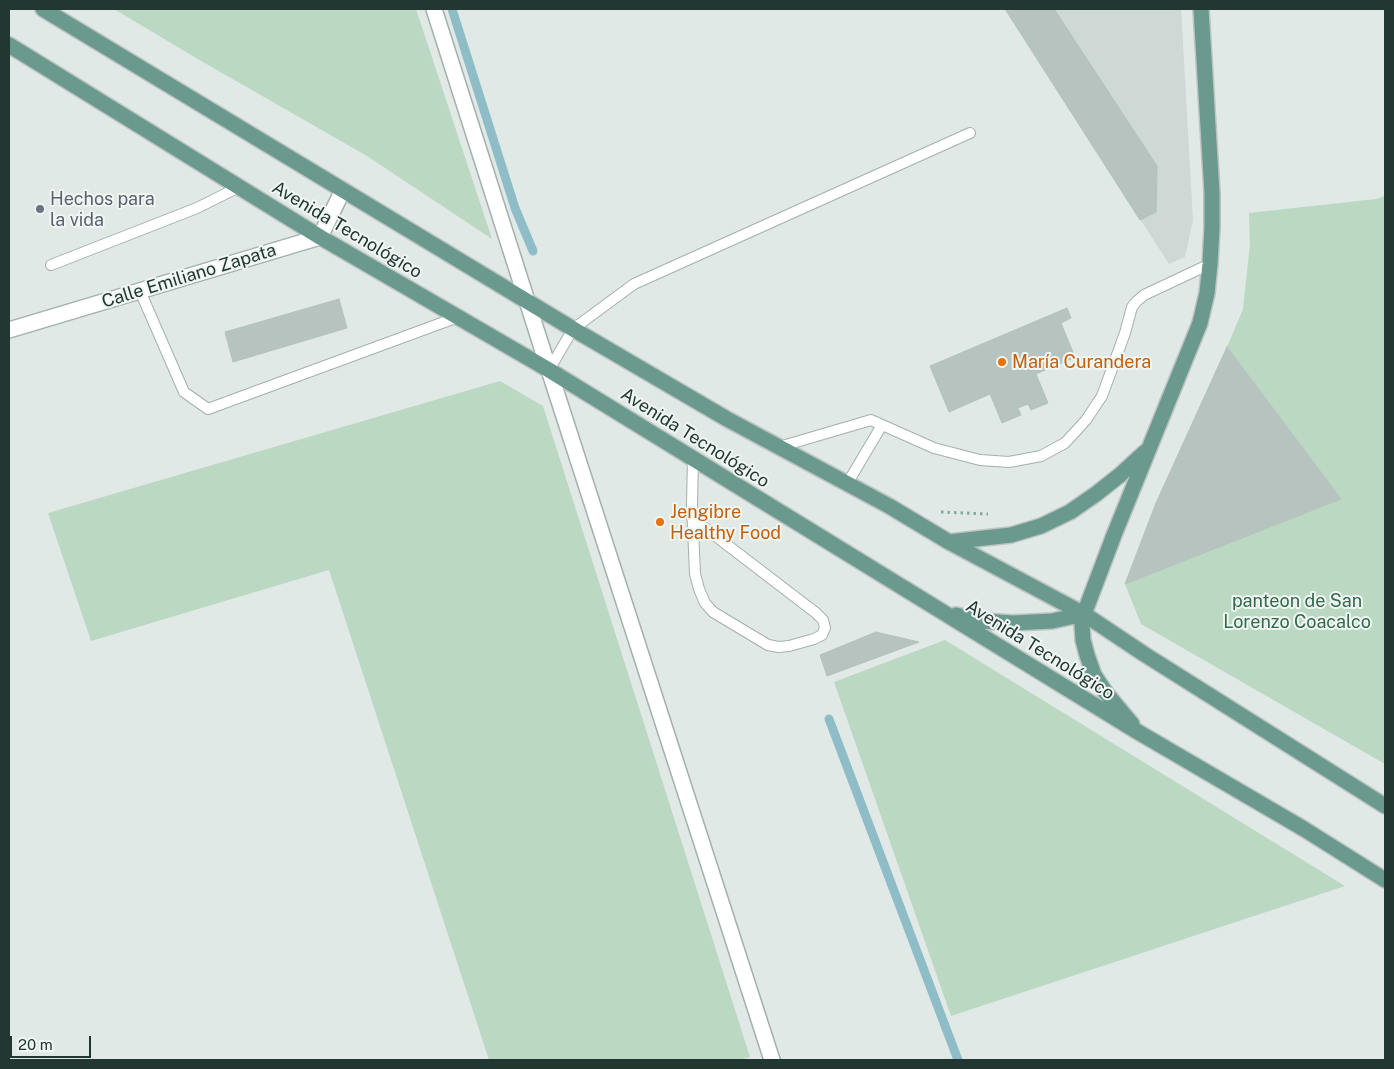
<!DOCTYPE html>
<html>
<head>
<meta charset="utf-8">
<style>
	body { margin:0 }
	#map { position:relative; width:1394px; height:1069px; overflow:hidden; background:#e0e9e5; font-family:"Public Sans",sans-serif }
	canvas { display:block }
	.frame { position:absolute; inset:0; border:10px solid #233732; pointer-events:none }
	.scale { position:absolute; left:10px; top:1036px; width:81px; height:22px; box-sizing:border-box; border:2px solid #233732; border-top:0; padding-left:6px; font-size:15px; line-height:18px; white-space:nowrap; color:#233732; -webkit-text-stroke:4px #f0f6f3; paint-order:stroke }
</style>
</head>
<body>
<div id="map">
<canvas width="1394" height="1069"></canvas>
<div class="frame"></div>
<div class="scale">20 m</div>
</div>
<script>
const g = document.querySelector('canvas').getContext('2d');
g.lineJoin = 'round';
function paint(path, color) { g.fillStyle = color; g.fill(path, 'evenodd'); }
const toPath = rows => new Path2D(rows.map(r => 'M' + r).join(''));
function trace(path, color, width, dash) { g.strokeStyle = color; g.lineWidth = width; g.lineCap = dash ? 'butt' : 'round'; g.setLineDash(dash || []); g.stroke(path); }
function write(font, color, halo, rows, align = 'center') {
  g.font = font + ' "Public Sans",sans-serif'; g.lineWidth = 4; g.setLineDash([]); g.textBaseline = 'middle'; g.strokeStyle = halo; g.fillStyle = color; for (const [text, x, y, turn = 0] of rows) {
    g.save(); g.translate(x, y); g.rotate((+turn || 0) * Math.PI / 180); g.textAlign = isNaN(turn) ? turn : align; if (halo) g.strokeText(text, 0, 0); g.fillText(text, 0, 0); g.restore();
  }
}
paint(toPath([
	[1005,9,1181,9,1193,220,1185,257,1169,264]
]), '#ced8d4');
paint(toPath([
	[114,9,416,9,492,239,367,156,196,58],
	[1385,196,1385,764,1141,624,1125,584,1341,499,1227,347,1243,309,1250,244,1249,213,1376,199],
	[500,381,543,406,750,1057,739,1060,489,1060,329,570,91,641,48,513],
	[945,640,1345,886,951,1016,834,682]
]), '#bbd8c3');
trace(toPath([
	[452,9,515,208,533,251],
	[829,719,958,1060]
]), '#8ebdc8', 9);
const building = toPath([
	[1005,9,1054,9,1157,166,1156,212,1140,220,1005,9],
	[339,299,347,328,233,362,225,332,339,299],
	[1067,308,1071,318,1061,323,1075,357,1036,374,1048,403,1031,410,1028,404,1018,408,1021,415,1002,423,990,394,949,412,930,366,1067,308],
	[1227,347,1341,499,1125,584,1156,503,1227,347],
	[876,632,919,642,827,676,820,655,876,632]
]);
paint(building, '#b6c3be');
trace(building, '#b3c2bc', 1);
const service = toPath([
	[51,265,197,208,239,187],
	[140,291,184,392,208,409,458,317],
	[549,370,573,329,634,284,970,133],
	[779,447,871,420,934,448,980,460,1009,462,1041,456,1065,443,1086,420,1102,396,1125,333,1132,307,1137,301,1144,295,1210,264],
	[847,484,882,425],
	[692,518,816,613,823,620,825,628,822,635,814,639,789,646,779,647,768,645,713,612,705,603,699,589,695,574,692,505,693,458]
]);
const minor = toPath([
	[434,9,549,370,772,1060],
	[9,330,320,237,343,190]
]);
const primary = toPath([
	[43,9,573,329,727,419,889,506,949,542,1084,614,1144,654,1385,806],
	[9,45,320,237,549,370,1138,732,1304,829,1385,880],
	[949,542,1011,535,1041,526,1070,512,1096,494,1120,475,1145,452],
	[956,615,982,621,1013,623,1052,621,1084,614],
	[1132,724,1106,693,1094,675,1087,655,1083,640,1082,625,1084,614,1114,535,1200,323,1207,293,1210,264,1212,228,1212,193,1201,9]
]);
trace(service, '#a4b0ac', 12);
trace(minor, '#a4b0ac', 18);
trace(primary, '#bdc3c2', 18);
trace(toPath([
	[941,512,988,514]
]), '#84a99e', 3, [2.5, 4]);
trace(service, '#fff', 10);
trace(minor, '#fff', 15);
trace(primary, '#6a998e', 15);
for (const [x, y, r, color] of [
	[40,209,5,"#6b7280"],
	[1002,362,5,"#e8710a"],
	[660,522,5,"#e8710a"]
]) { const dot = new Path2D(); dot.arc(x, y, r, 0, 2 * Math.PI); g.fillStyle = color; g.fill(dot); trace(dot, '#f0f6f3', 2); }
write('18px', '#5b616d', '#f0f6f3', [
	["Hechos para",50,199],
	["la vida",50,220]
], 'left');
write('18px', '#233732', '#f0f6f3', [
	["Avenida Tecnológico",347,230,31],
	["Calle Emiliano Zapata",189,276,-17],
	["Avenida Tecnológico",695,438,32],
	["Avenida Tecnológico",1040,650,32]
]);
write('18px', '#c56008', '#f0f6f3', [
	["María Curandera",1012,362],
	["Jengibre",670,512],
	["Healthy Food",670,533]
], 'left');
write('18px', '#326948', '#f0f6f3', [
	["panteon de San",1297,601],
	["Lorenzo Coacalco",1297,622]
]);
</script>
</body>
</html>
